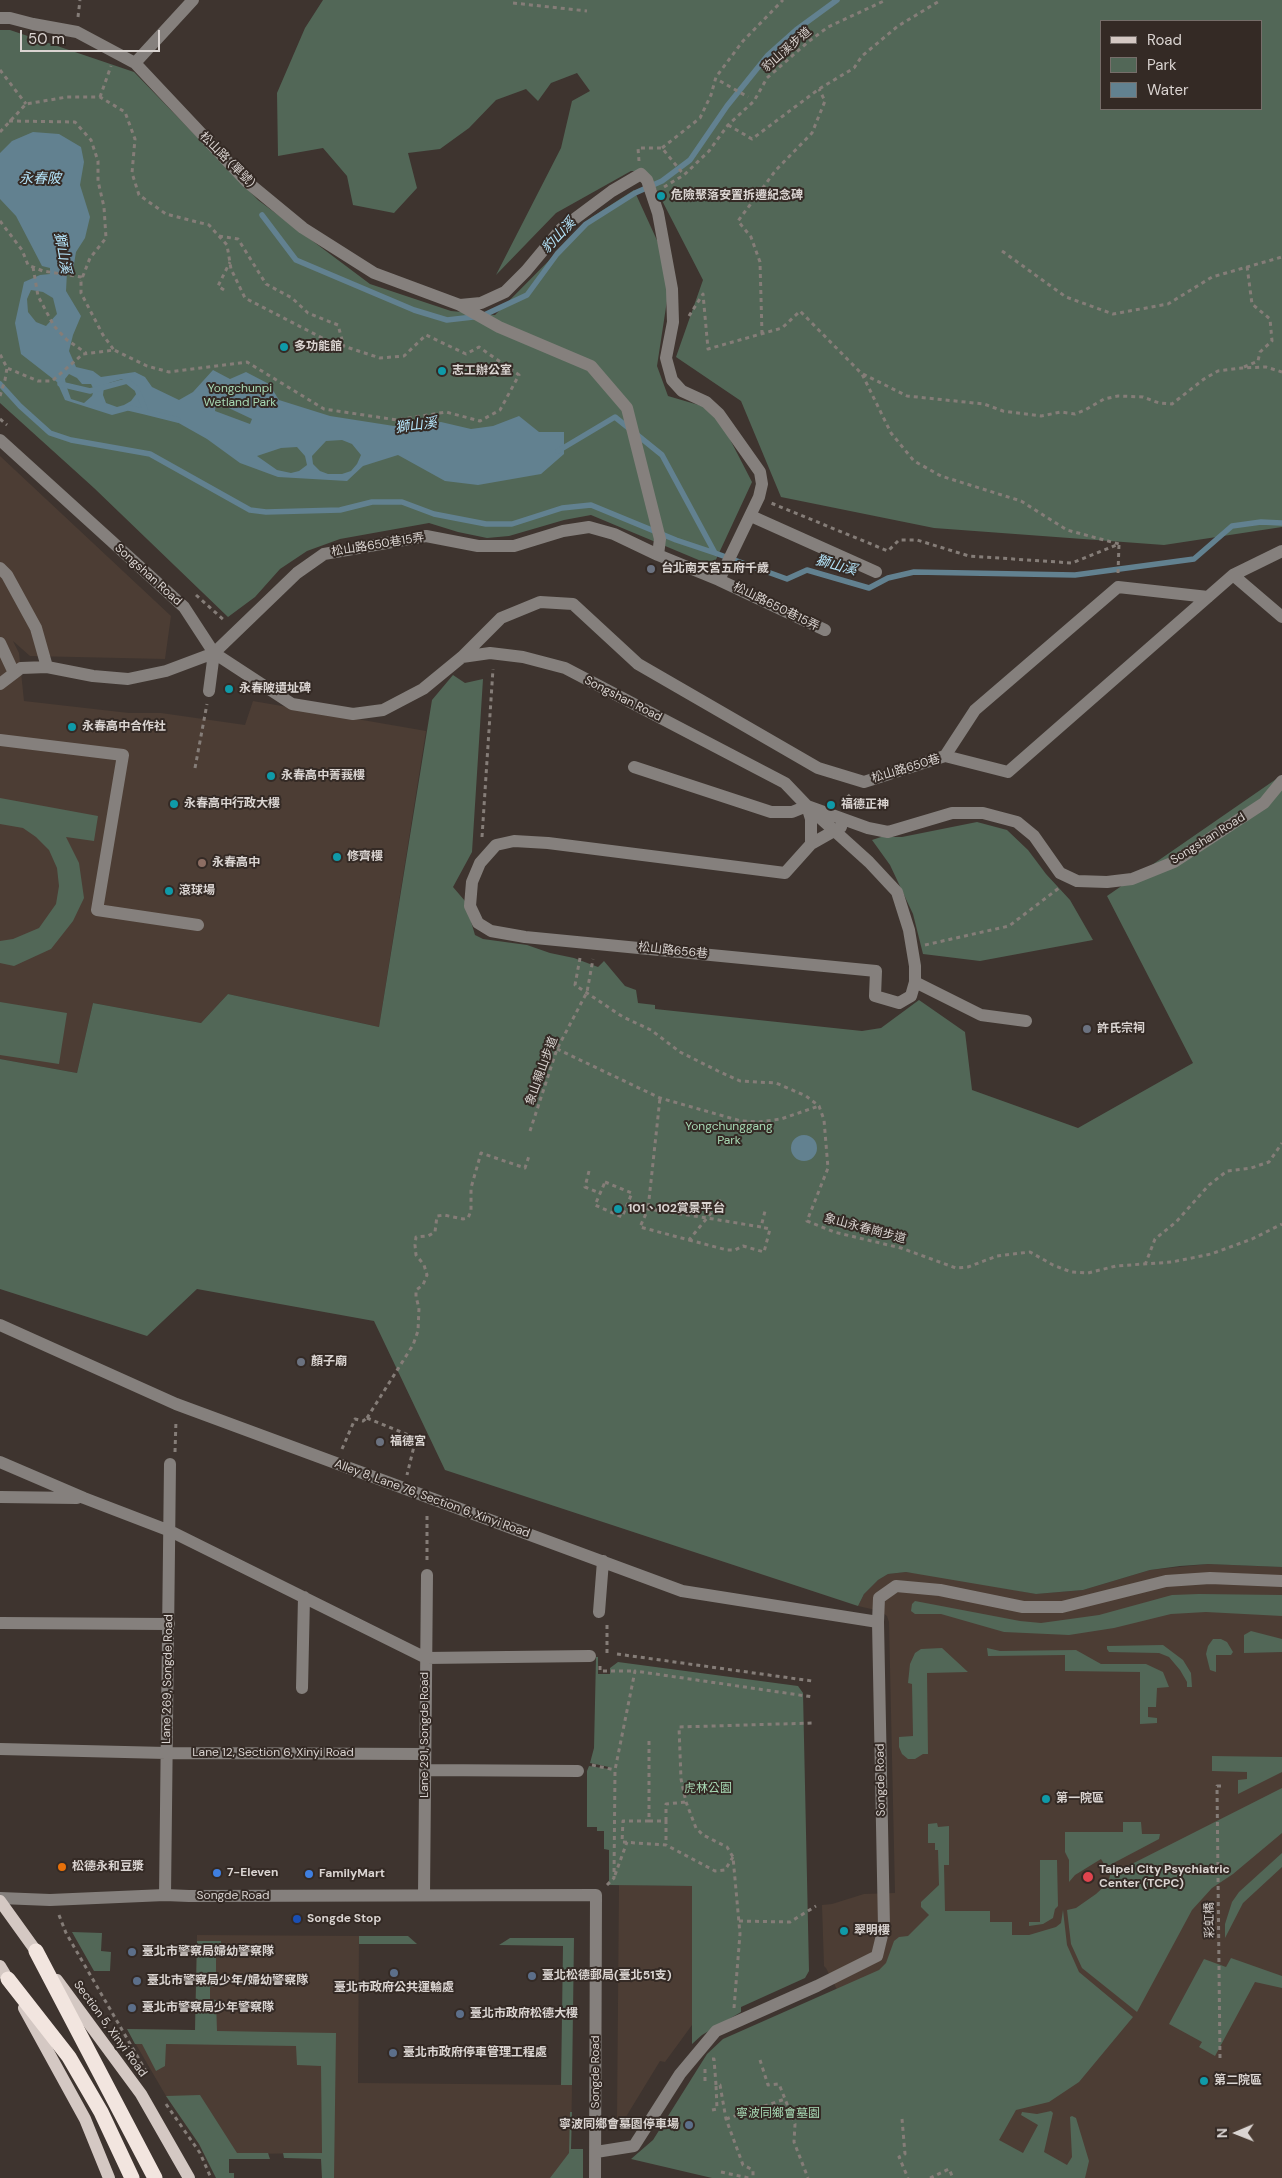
<!DOCTYPE html>
<html>
<head>
<meta charset="utf-8">
<style>
	body { margin:0 }
	#map { position:relative; width:1282px; height:2178px; overflow:hidden; background:#3e342f; font-family:"DM Sans",sans-serif }
	canvas { display:block }
	.legend { position:absolute; left:1100px; top:20px; width:162px; height:90px; box-sizing:border-box; background:#342a25; border:1px solid #766e6a; margin:0; padding:6px 9px; list-style:none; font-size:15px; color:#dad4d1 }
	.legend li { display:flex; align-items:center; gap:10px; height:25px }
	.legend b { width:25px; border:1px solid #766e6a }
	.north { position:absolute; left:1212px; top:2108px; width:50px; height:50px; -webkit-text-stroke:4px #342a25; paint-order:stroke; rotate:269deg; font-size:14px; font-weight:700; line-height:20px; text-align:center; color:#dad4d1 }
	.north::after { content:''; display:block; margin:auto; width:18px; height:22px; background:#dad4d1; clip-path:polygon(50% 0,100% 100%,50% 72%,0 100%) }
	.scale { position:absolute; left:20px; top:30px; width:140px; height:22px; box-sizing:border-box; border:2px solid #dad4d1; border-top:0; padding-left:6px; font-size:15px; line-height:18px; white-space:nowrap; color:#dad4d1; -webkit-text-stroke:4px #342a25; paint-order:stroke }
</style>
</head>
<body>
<div id="map">
<canvas width="1282" height="2178"></canvas>
<ul class="legend">
<li><b style="height:6px;background:#d4c8c3"></b>Road</li>
<li><b style="height:14px;background:#526757"></b>Park</li>
<li><b style="height:14px;background:#628190"></b>Water</li>
</ul>
<div class="north">N</div>
<div class="scale">50 m</div>
</div>
<script>
const g = document.querySelector('canvas').getContext('2d');
g.lineJoin = 'round';
function paint(path, color) { g.fillStyle = color; g.fill(path, 'evenodd'); }
const toPath = rows => new Path2D(rows.map(r => 'M' + r).join(''));
function trace(path, color, width, dash) { g.strokeStyle = color; g.lineWidth = width; g.lineCap = dash ? 'butt' : 'round'; g.setLineDash(dash || []); g.stroke(path); }
function write(font, color, halo, rows, align = 'center') {
  g.font = font + ' "DM Sans","Noto Sans TC",sans-serif'; g.lineWidth = 4; g.setLineDash([]); g.textBaseline = 'middle'; g.strokeStyle = halo; g.fillStyle = color; for (const [text, x, y, turn = 0] of rows) {
    g.save(); g.translate(x, y); g.rotate((+turn || 0) * Math.PI / 180); g.textAlign = isNaN(turn) ? turn : align; if (halo) g.strokeText(text, 0, 0); g.fillText(text, 0, 0); g.restore();
  }
}
paint(toPath([
	[0,456,171,616,165,659,30,656,13,641,19,653,24,701,129,713,161,713,245,725,253,701,426,731,379,1027,228,994,201,1023,93,1003,77,1073,0,1059],
	[1208,1564,1282,1567,1282,2178,1032,2178,854,2023,826,1968,824,1966,822,1905,832,1904,864,1894,895,1893,889,1622,887,1616,880,1611,858,1606,864,1594,878,1580,888,1574,906,1572,942,1576,1036,1594,1083,1590,1150,1570],
	[619,1885,693,1886,692,2025,665,2062,660,2061,624,2120,617,2120],
	[197,1935,359,1936,358,2083,572,2085,571,2149,583,2149,583,2178,334,2178,334,2153,237,2154,209,2162,199,2144,166,2096,127,2029,195,2030]
]), '#4c3d34');
paint(toPath([
	[323,0,1282,0,1282,527,1164,545,934,528,781,497,741,401,676,357,703,280,653,183,641,171,631,171,556,213,496,275,561,148,572,101,590,91,577,73,551,83,538,101,526,89,496,100,469,128,440,149,408,153,417,188,394,213,353,205,347,176,323,148,278,156,277,93,305,28],
	[1101,21,1261,21,1261,109,1101,109],
	[0,30,10,30,134,72,258,200,370,284,451,311,495,315,592,217,634,190,666,260,668,294,657,366,668,396,702,406,721,422,752,482,713,566,591,515,564,520,509,536,487,538,458,532,429,523,340,539,307,551,280,569,255,597,228,617,94,488,0,403],
	[453,675,465,683,483,679,472,852,453,887,465,901,475,935,483,939,527,945,550,953,574,958,598,967,604,961,625,986,636,990,638,1003,655,1005,655,1009,862,1031,881,1028,919,1000,965,1032,972,1090,1078,1128,1193,1063,1107,896,1282,775,1282,1567,1208,1564,1180,1566,1150,1570,1083,1590,1036,1594,906,1572,888,1574,878,1580,864,1594,858,1606,445,1470,374,1321,197,1289,147,1336,0,1289,0,1059,77,1073,93,1003,201,1023,228,994,379,1027,432,700],
	[0,798,98,816,94,841,66,837,79,863,84,898,73,921,51,949,14,966,0,963,0,941,13,939,39,928,56,904,59,886,57,868,49,850,36,837,23,828,0,824],
	[977,822,1007,830,1028,850,1046,874,1070,900,1093,940,980,961,923,954,913,914,890,865,872,840,881,837,902,837],
	[0,1002,67,1013,59,1064,0,1055],
	[1199,1594,1282,1595,1282,1616,1206,1612,1171,1614,1114,1628,1069,1635,1004,1632,941,1614,915,1614,911,1611,912,1604,915,1601,1020,1621,1041,1623,1099,1615,1172,1595],
	[1251,1631,1282,1639,1282,1652,1244,1653,1244,1635],
	[1213,1639,1221,1639,1227,1642,1233,1652,1231,1655,1216,1655,1216,1672,1210,1670,1206,1654,1208,1646],
	[1163,1645,1183,1660,1191,1673,1192,1687,1187,1687,1187,1682,1180,1670,1169,1657,1159,1653,1109,1652,1107,1649,1107,1646],
	[942,1648,968,1672,927,1673,928,1754,923,1754,915,1759,908,1759,902,1754,899,1747,899,1737,913,1736,912,1684,908,1683,910,1664,915,1653,921,1649],
	[987,1648,1000,1651,1076,1650,1101,1664,1146,1664,1163,1672,1169,1687,1157,1688,1156,1707,1148,1707,1148,1717,1157,1718,1157,1723,1140,1724,1140,1672,1065,1671,1065,1655,988,1656],
	[596,1657,598,1657,598,1674,610,1674,610,1668,618,1662,798,1686,803,1693,809,1971,805,1978,741,2007,741,2012,702,2035,692,2044,692,1886,609,1885,609,1850,604,1849,604,1831,597,1831,597,1827,587,1827,587,1771,589,1766,609,1769,609,1767,590,1763,594,1748],
	[1212,1756,1282,1757,1282,1772,1238,1794,1238,1780,1247,1779,1247,1772,1212,1771],
	[1282,1788,1282,1833,1233,1874,1212,1888,1192,1910,1137,2012,1082,1968,1071,1944,1067,1910,1076,1908,1096,1894,1108,1883,1110,1875],
	[1123,1822,1141,1822,1142,1834,1160,1834,1159,1839,1106,1867,1101,1859,1075,1875,1069,1882,1069,1860,1065,1852,1065,1832,1123,1832],
	[937,1823,938,1827,949,1826,949,1865,944,1865,945,1911,990,1911,990,1922,1012,1922,1012,1935,1029,1935,1056,1927,1061,1923,1063,1910,1067,1945,1079,1972,1133,2017,1079,2082,1049,2102,1016,2110,999,2140,1023,2153,1038,2125,1021,2115,1022,2112,1037,2114,1051,2111,1053,2113,1044,2152,1067,2165,1072,2157,1070,2117,1072,2116,1076,2118,1089,2161,1085,2178,712,2178,631,2159,653,2140,707,2054,723,2039,879,1970,886,1963,894,1941,899,1937,908,1936,929,1915,921,1907,921,1902,939,1885,938,1850,935,1850,935,1843,928,1843,928,1824],
	[1282,1853,1282,1867,1243,1903,1225,1938,1225,1924,1232,1902,1239,1892],
	[1040,1860,1057,1860,1058,1906,1055,1909,1053,1918,1043,1924,1029,1926,1029,1922,1040,1922],
	[72,1932,102,1933,101,1951,111,1952,110,1971,94,1971],
	[359,1936,408,1936,417,1944,359,1944],
	[510,1938,574,1938,572,2085,561,2085,563,1946,499,1945],
	[197,1941,221,1941,221,1956,216,1957,216,1986,210,1987,210,1999,216,2000,217,2031,336,2033,334,2178,322,2178,321,2159,284,2158,283,2153,322,2153,321,2066,297,2065,296,2046,166,2044,165,2066,156,2071,142,2044,135,2044,127,2029,195,2030],
	[1231,1958,1282,1976,1282,1988,1255,1982,1215,2056,1199,2047,1202,2042,1169,2024,1204,1959,1226,1967],
	[200,2095,237,2153,268,2153,270,2159,229,2159,229,2173,234,2173,234,2178,216,2178,199,2144,166,2096],
	[570,2112,572,2112,571,2149,583,2149,583,2178,550,2178,569,2153]
]), '#526757');
paint(toPath([
	[33,132,59,134,81,147,84,162,80,185,90,217,85,238,76,252,73,270,67,272,66,291,81,316,73,335,69,351,76,367,93,371,101,377,135,372,145,377,152,387,179,400,193,392,213,370,230,379,246,372,269,384,279,400,330,416,394,426,441,422,471,429,493,426,519,416,539,432,564,432,564,454,541,474,478,485,445,481,398,455,363,466,347,481,278,477,240,463,207,439,168,417,138,408,112,415,65,400,57,382,21,354,15,323,24,282,40,275,50,274,50,268,42,266,16,216,0,199,0,153,12,141],
	[31,290,43,292,53,298,57,314,46,326,36,322,28,312,27,299],
	[69,374,77,378,82,384,91,384,94,390,92,396,84,403,71,399,66,385,65,379],
	[122,379,129,381,138,388,137,393,131,401,124,405,117,407,106,403,103,395,104,387,109,383],
	[216,402,252,419,250,424,215,411],
	[342,440,352,444,361,455,357,464,351,471,342,474,328,474,320,471,313,464,312,456,326,441],
	[297,447,305,456,307,465,299,471,291,473,277,470,257,456,281,448],
	'791 1148a13 13 0 1 1 26 0a13 13 0 1 1-26 0Z'
]), '#628190');
trace(toPath([
	[262,215,296,260,414,310,447,320,482,316,527,295,557,254,586,224,635,193,662,181,690,160,727,106,768,55,796,30,837,0],
	[0,384,20,406,50,433,71,440,150,454,250,510,266,512,340,510,372,502,402,502,434,514,486,524,512,524,562,508,591,505,676,540,715,553],
	[60,384,90,391,127,381,137,389,146,412,178,420],
	[129,408,146,412],
	[558,451,615,417,662,455,715,553,787,579,807,570,869,588,888,578,914,572,1075,575,1194,559,1232,526,1261,522,1282,523]
]), '#628190', 5.5);
trace(toPath([
	[513,3,587,11],
	[78,17,80,0],
	[0,70,26,104],
	[720,81,748,97],
	[100,97,111,66],
	[9,121,75,122,91,140,98,161,98,181,104,207,106,238,90,258,81,281],
	[728,125,752,139,819,89,854,68,862,56,898,26,941,0],
	[0,132,26,104,67,97,100,97,125,112,135,139,132,173,139,195,166,214,209,225,227,245,231,269,245,298,328,341,380,358,404,356,426,335,466,354,479,347,519,375,500,410,480,421,446,412,397,420,324,409,247,362,169,372,147,366,114,350,83,354,52,381,38,381,7,368,0,354],
	[662,148,700,118,711,95,716,77,743,41,783,0],
	[639,161,638,148,662,148,684,175],
	[664,187,684,175,709,151,728,125,754,101,767,78,808,42,828,27,886,0],
	[0,221,22,250,28,265,43,271,81,277,81,293,103,335,114,350],
	[219,236,238,239,266,284,292,298,308,313,338,325,344,347],
	[1002,251,1066,297,1113,314,1168,304,1212,277,1282,257],
	[33,267,38,296,54,326,67,340,86,353],
	[224,290,218,286,230,262],
	[689,316,703,294,708,349,782,328,800,311,862,374,891,433,914,461,941,476,1021,501,1067,530,1119,544,1072,563,969,556,917,540,899,540,888,551,771,503],
	[762,334,760,262,751,237,738,221,776,170,812,133,825,101,819,89],
	[1244,367,1258,361,1260,352,1272,341,1270,319,1252,304,1247,266],
	[863,374,907,396,984,404,1003,411,1041,416,1061,412,1075,414,1085,410,1104,399,1118,396,1143,397,1159,403,1172,404,1204,379,1218,371,1242,368,1266,367,1282,372],
	[0,396,5,380,7,368],
	[0,419,7,425],
	[1118,573,1119,544],
	[196,595,225,621],
	[195,768,207,704],
	[841,803,851,794],
	[482,837,493,669],
	[925,945,1009,926,1059,888],
	[580,958,575,985,623,1017,651,1030,680,1052,718,1071,740,1081,776,1083,806,1096,819,1106,824,1120,828,1168,807,1221,834,1232,901,1248,956,1268,968,1267,997,1256,1030,1252,1053,1265,1071,1272,1088,1273,1116,1266,1172,1262,1211,1254,1252,1239,1282,1224],
	[557,1049,660,1098,741,1121,759,1122,781,1119,819,1106],
	[530,1131,557,1049,587,992,593,959],
	[589,1171,585,1187,600,1193],
	[605,1182,632,1193,622,1217,595,1205,605,1182],
	[721,1200,707,1218,689,1240,640,1227,648,1209,707,1218,761,1227,765,1211],
	[627,1205,636,1209,648,1209,660,1098],
	[689,1240,727,1250,735,1250,743,1246,764,1252,770,1229,761,1227],
	[1145,1265,1155,1239,1176,1222,1209,1185,1227,1171,1251,1168,1269,1162,1282,1143],
	[367,1418,413,1345,418,1331,419,1308,416,1297,416,1290,423,1285,427,1275,424,1265,416,1255,415,1245,416,1237,428,1236,435,1232,437,1216,444,1215,463,1219,468,1218,471,1211,471,1188,481,1153,525,1168,529,1156],
	[367,1418,416,1438,407,1475],
	[342,1449,355,1419,363,1421,367,1418],
	[175,1452,176,1420],
	[427,1560,427,1512],
	[607,1653,607,1625],
	[617,1654,812,1681],
	[600,1666,600,1671,635,1671],
	[649,1741,649,1821,623,1821,622,1842,666,1845,715,1871,725,1870,733,1857],
	[592,1765,615,1770],
	[649,1821,666,1821,666,1845],
	[666,1821,666,1804,686,1802],
	[615,1875,627,1842],
	[607,1885,614,1878,615,1770,635,1671,813,1697],
	[59,1915,66,1933,147,2073],
	[739,1921,790,1922,816,1906],
	[734,2008,740,1934,733,1857,727,1847,703,1835,696,1828,686,1802,681,1779,679,1727,813,1723],
	[1220,2058,1217,1786,1223,1786],
	[712,2059,714,2059,716,2085,720,2085,726,2119,743,2165,753,2170,753,2178],
	[760,2060,768,2085,779,2084,795,2124,794,2142,808,2178],
	[705,2069,705,2083],
	[166,2104,200,2153,211,2178],
	[712,2110,717,2109,716,2085],
	[726,2119,785,2099],
	[902,2119,905,2154,899,2157,908,2178],
	[721,2172,749,2178],
	[930,2178,949,2169,953,2178]
]), '#857d78', 3, [4, 4]);
trace(toPath([
	[0,18,10,18,33,24,77,32,135,63,246,181,303,228,374,273,460,305,499,327,591,366,627,408,660,539,658,555],
	[135,63,193,0],
	[460,305,481,303,505,292,526,271,561,229,612,191,641,174,647,180,658,213,672,289,673,322,666,358,672,380,682,391,706,402,719,414,760,472,762,484,759,497,719,580],
	[0,440,184,607,214,653,292,704,353,714,383,710,423,689,462,657,501,618,540,602,573,604,638,664,818,768,864,782,945,756,1008,772,1233,575,1282,551],
	[751,516,876,572],
	[0,568,7,575,36,628,47,667],
	[1233,575,1282,617],
	[0,643,14,673],
	[462,657,490,653,523,657,565,668,785,783,807,806,868,828,888,832,952,813,983,813,1017,822,1034,836,1060,873,1077,881,1107,882,1132,879,1174,862,1264,803,1282,781],
	[0,684,21,668,47,667,93,676,128,679,166,671,214,653,297,573,324,554,426,536,478,546,514,546,563,531,589,527,614,534,658,555,719,580,825,630],
	[209,691,214,653],
	[0,740,123,755,97,910,198,925],
	[945,756,975,710,1118,587,1208,597],
	[634,767,771,812,792,812,807,806],
	[807,806,869,862,897,892,909,930,915,966,915,982,911,996,899,1003,875,996,876,971,525,937,491,931,478,923,470,906,472,882,480,863,496,845,514,841,548,843,785,873,811,844,811,819,807,806],
	[811,844,841,827],
	[915,982,981,1015,1026,1021],
	[0,1325,176,1404,682,1591,878,1622],
	[0,1462,84,1498,170,1531,426,1658,590,1656],
	[0,1497,77,1498],
	[599,1612,603,1561],
	[0,1623,169,1624],
	[302,1688,304,1597],
	[0,1749,166,1753,425,1754],
	[425,1770,578,1771],
	[165,1895,170,1464],
	[424,1895,427,1575],
	[0,1898,50,1900,165,1895,189,1896,596,1895,595,2178],
	[596,2152,634,2146,680,2074,716,2031,817,1986,877,1956,884,1927,878,1622,879,1598,896,1586,940,1590,1023,1607,1062,1607,1166,1581,1210,1578,1282,1581]
]), '#85807d', 12);
trace(toPath([
	[0,1901,41,1958],
	[0,1966,12,1986],
	[57,1980,141,2094,189,2178],
	[24,2008,85,2119,109,2178]
]), '#d4c8c3', 12);
trace(toPath([
	[36,1951,155,2178],
	[8,1979,69,2057,101,2112,132,2178]
]), '#f2e5df', 15);
for (const [x, y, r, color] of [
	[661,196,5,"#0f9aa8"],
	[284,347,5,"#0f9aa8"],
	[442,371,5,"#0f9aa8"],
	[651,569,5,"#6b7280"],
	[229,689,5,"#0f9aa8"],
	[72,727,5,"#0f9aa8"],
	[271,776,5,"#0f9aa8"],
	[174,804,5,"#0f9aa8"],
	[831,805,5,"#0f9aa8"],
	[337,857,5,"#0f9aa8"],
	[202,863,5,"#8d6e63"],
	[169,891,5,"#0f9aa8"],
	[1087,1029,5,"#6b7280"],
	[618,1209,5,"#0f9aa8"],
	[301,1362,5,"#6b7280"],
	[380,1442,5,"#6b7280"],
	[1046,1799,5,"#0f9aa8"],
	[62,1867,5,"#e8710a"],
	[217,1873,5,"#3f7fe0"],
	[309,1874,5,"#3f7fe0"],
	[1088,1877,6,"#e0444e"],
	[297,1919,5,"#1a4fb4"],
	[844,1931,5,"#0f9aa8"],
	[132,1952,5,"#5c6f8a"],
	[394,1973,5,"#5c6f8a"],
	[532,1976,5,"#5c6f8a"],
	[137,1981,5,"#5c6f8a"],
	[132,2008,5,"#5c6f8a"],
	[460,2014,5,"#5c6f8a"],
	[393,2053,5,"#5c6f8a"],
	[1204,2081,5,"#0f9aa8"],
	[689,2125,5,"#5c6f8a"]
]) { const dot = new Path2D(); dot.arc(x, y, r, 0, 2 * Math.PI); g.fillStyle = color; g.fill(dot); trace(dot, '#342a25', 2); }
write('12px', '#dad4d1', '#342a25', [
	["豹山溪步道",787,50,-41],
	["松山路 (單號)",227,160,45],
	["松山路650巷15弄",378,545,-9],
	["Songshan Road",148,575,42],
	["松山路650巷15弄",776,607,26],
	["Songshan Road",623,699,27],
	["松山路650巷",906,769,-17],
	["Songshan Road",1208,839,-32],
	["松山路656巷",673,951,6],
	["象山親山步道",542,1071,-70],
	["象山永春崗步道",865,1229,15],
	["Alley 8, Lane 76, Section 6, Xinyi Road",432,1499,20],
	["Lane 269, Songde Road",168,1679,-89],
	["Lane 291, Songde Road",425,1735,-90],
	["Lane 12, Section 6, Xinyi Road",273,1753],
	["Songde Road",881,1780,-91],
	["Songde Road",233,1896],
	["彩虹橋",1210,1920,-91],
	["Section 5, Xinyi Road",110,2029,54],
	["Songde Road",596,2072,-90]
]);
write('bold 12px', '#dad4d1', '#342a25', [
	["危險聚落安置拆遷紀念碑",671,196],
	["多功能館",294,347],
	["志工辦公室",452,371],
	["台北南天宮五府千歲",661,569],
	["永春陂遺址碑",239,689],
	["永春高中合作社",82,727],
	["永春高中菁莪樓",281,776],
	["永春高中行政大樓",184,804],
	["福德正神",841,805],
	["修齊樓",347,857],
	["永春高中",212,863],
	["滾球場",179,891],
	["許氏宗祠",1097,1029],
	["101、102賞景平台",628,1209],
	["顏子廟",311,1362],
	["福德宮",390,1442],
	["第一院區",1056,1799],
	["松德永和豆漿",72,1867],
	["Taipei City Psychiatric",1099,1870],
	["Center (TCPC)",1099,1884],
	["7-Eleven",227,1873],
	["FamilyMart",319,1874],
	["Songde Stop",307,1919],
	["翠明樓",854,1931],
	["臺北市警察局婦幼警察隊",142,1952],
	["臺北松德郵局(臺北51支)",542,1976],
	["臺北市警察局少年/婦幼警察隊",147,1981],
	["臺北市政府公共運輸處",394,1988,"center"],
	["臺北市警察局少年警察隊",142,2008],
	["臺北市政府松德大樓",470,2014],
	["臺北市政府停車管理工程處",403,2053],
	["第二院區",1214,2081],
	["寧波同鄉會墓園停車場",679,2125,"right"]
], 'left');
write('12px', '#a8dab5', '#342a25', [
	["Yongchunpi",240,389],
	["Wetland Park",240,403],
	["Yongchunggang",729,1127],
	["Park",729,1141],
	["虎林公園",708,1789],
	["寧波同鄉會墓園",778,2114]
]);
write('italic 14px', '#b4e4fa', '#342a25', [
	["永春陂",40,179],
	["豹山溪",559,236,-47],
	["獅山溪",62,253,80],
	["獅山溪",416,426,-8],
	["獅山溪",836,566,15]
]);
</script>
</body>
</html>
